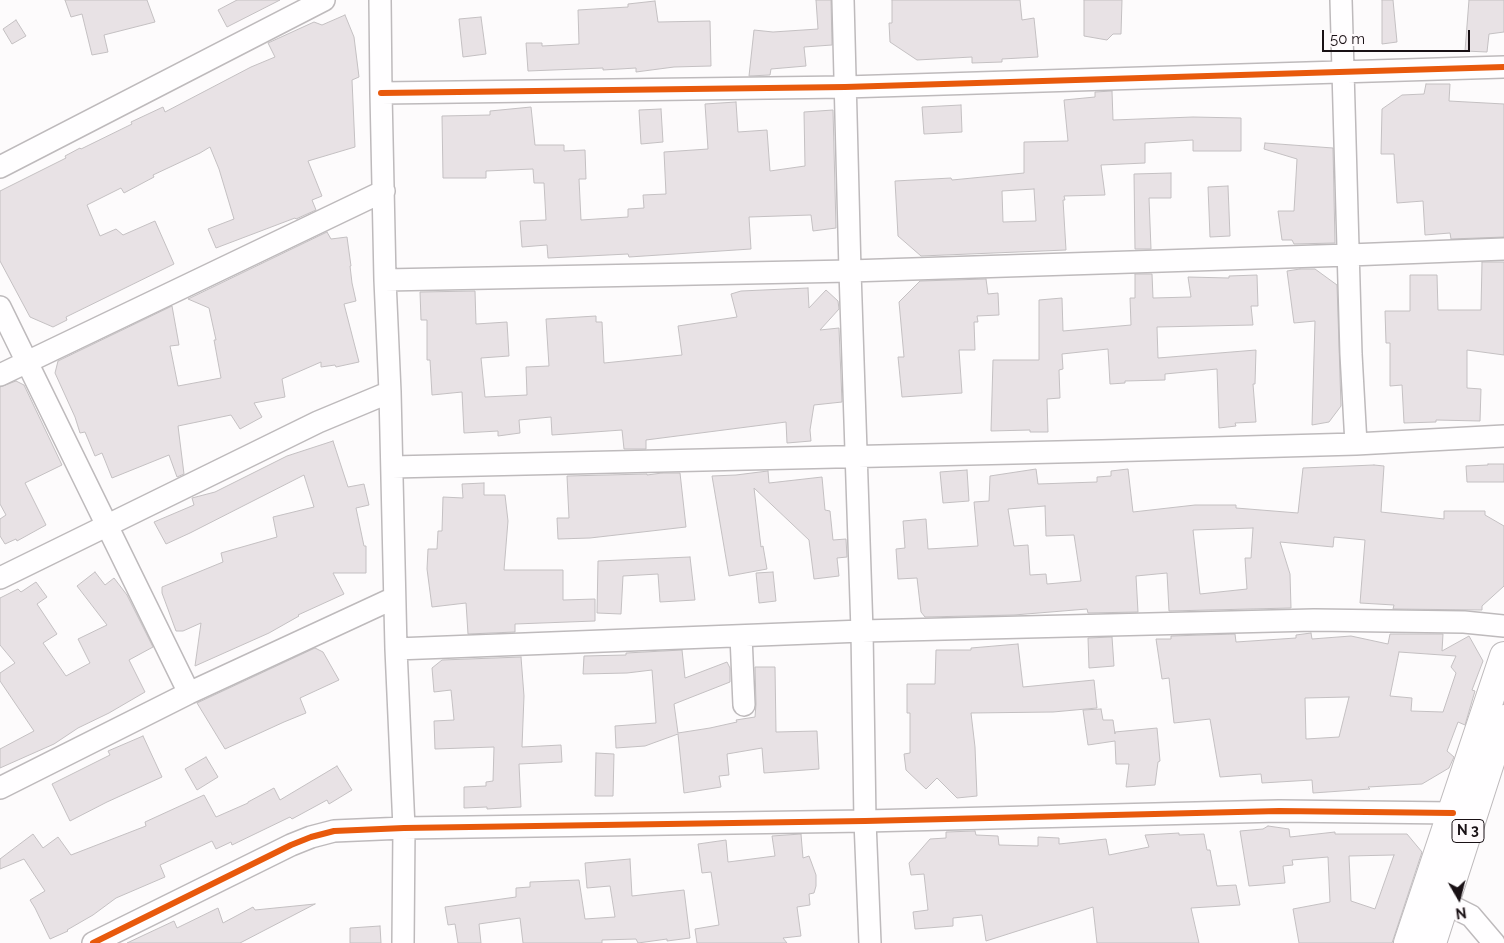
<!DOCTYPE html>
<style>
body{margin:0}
#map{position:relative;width:1504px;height:943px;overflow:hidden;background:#fdfbfc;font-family:Raleway,sans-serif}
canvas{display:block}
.north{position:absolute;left:1434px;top:873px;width:50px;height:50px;-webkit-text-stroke:4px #fefafc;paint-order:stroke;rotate:172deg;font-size:14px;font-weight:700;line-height:20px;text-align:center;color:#191115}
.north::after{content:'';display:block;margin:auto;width:18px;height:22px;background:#191115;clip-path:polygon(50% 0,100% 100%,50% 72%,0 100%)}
.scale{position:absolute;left:1322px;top:30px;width:148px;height:22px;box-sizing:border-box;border:2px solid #191115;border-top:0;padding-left:6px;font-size:15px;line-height:18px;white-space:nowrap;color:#191115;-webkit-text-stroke:4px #fefafc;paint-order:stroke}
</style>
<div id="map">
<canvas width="1504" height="943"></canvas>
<div class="north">N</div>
<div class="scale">50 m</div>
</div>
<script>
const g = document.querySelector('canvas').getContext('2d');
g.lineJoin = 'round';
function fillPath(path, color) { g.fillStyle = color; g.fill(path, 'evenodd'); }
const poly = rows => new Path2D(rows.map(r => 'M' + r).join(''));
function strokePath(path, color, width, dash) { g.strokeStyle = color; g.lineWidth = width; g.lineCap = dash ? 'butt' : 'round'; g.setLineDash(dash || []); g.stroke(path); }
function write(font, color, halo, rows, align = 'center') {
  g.font = font + ' Raleway,sans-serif'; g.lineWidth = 4.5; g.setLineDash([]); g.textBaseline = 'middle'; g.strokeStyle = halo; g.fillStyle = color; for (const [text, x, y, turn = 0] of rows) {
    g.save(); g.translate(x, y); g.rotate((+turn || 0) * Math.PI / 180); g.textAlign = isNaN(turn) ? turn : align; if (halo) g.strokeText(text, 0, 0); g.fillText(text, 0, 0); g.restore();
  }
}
const building = poly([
 [65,0,147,0,155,22,104,35,108,52,92,55,82,14,71,17,65,0],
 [237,0,280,0,227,27,218,10,237,0],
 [816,0,831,0,832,45,804,47,806,66,771,69,770,75,749,76,754,30,773,32,818,29,816,0],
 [892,0,1020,0,1022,20,1034,18,1038,57,1002,59,1002,62,972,63,972,57,917,60,890,42,889,23,892,23,892,0],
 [1084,0,1122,0,1121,34,1113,34,1107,40,1084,36,1084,0],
 [1382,0,1393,0,1397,42,1382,44,1382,0],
 [1469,0,1504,0,1504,32,1489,34,1487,52,1465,51,1469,0],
 [655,1,658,22,710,21,711,66,674,67,636,72,636,68,603,70,603,68,528,71,526,43,542,43,542,46,579,44,578,10,628,7,628,4,655,1],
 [345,15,354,37,359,77,352,80,355,147,308,161,322,196,312,200,316,210,296,219,295,218,216,248,208,229,234,219,219,169,210,147,200,153,153,175,154,177,124,193,121,188,87,205,100,236,116,229,123,235,155,221,174,264,66,317,67,320,53,327,30,317,0,261,0,191,66,158,65,156,80,148,81,149,132,124,131,122,163,107,165,112,251,67,275,57,268,43,314,22,322,25,345,15],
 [481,17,486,54,463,57,459,19,481,17],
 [16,20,26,36,12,44,3,29,16,20],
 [1426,84,1450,84,1449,101,1504,104,1504,237,1451,239,1450,233,1425,235,1423,201,1397,203,1394,154,1381,154,1382,109,1402,95,1424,94,1426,84],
 [1112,91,1113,120,1193,117,1241,118,1241,151,1193,151,1193,140,1145,143,1145,163,1101,165,1105,195,1064,196,1065,200,1063,200,1066,250,921,256,898,236,895,181,951,178,952,180,1024,173,1024,142,1068,141,1064,100,1095,97,1095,92,1112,91],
 [1034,189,1036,221,1003,222,1002,191,1034,189],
 [736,102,738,132,767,130,770,171,805,166,804,112,833,110,836,228,813,231,811,215,749,217,751,249,629,257,628,254,548,258,547,245,522,247,520,221,546,220,544,183,534,183,533,169,486,171,486,178,443,178,442,116,490,115,490,111,531,107,535,145,564,145,564,151,585,150,586,179,579,179,581,220,628,217,628,209,644,208,643,195,666,194,664,152,708,149,705,104,736,102],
 [961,105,962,132,924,134,922,107,961,105],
 [661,109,663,142,641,144,639,110,661,109],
 [1265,143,1333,148,1335,243,1294,244,1292,240,1282,240,1278,211,1294,211,1297,159,1264,149,1265,143],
 [1171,173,1171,198,1149,198,1151,249,1135,249,1134,174,1171,173],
 [1228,186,1230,236,1210,237,1208,187,1228,186],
 [327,232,331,239,347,237,351,266,350,266,352,283,356,301,344,304,359,362,336,367,335,365,321,367,321,362,282,379,285,397,254,403,262,417,240,429,231,415,178,426,184,474,177,477,169,455,112,478,102,453,95,456,85,432,80,433,75,417,55,373,58,361,172,306,179,345,170,346,178,386,221,378,214,340,216,340,209,308,188,299,327,232],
 [1482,262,1504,262,1504,355,1467,350,1467,388,1481,389,1480,421,1436,420,1436,422,1404,423,1402,385,1390,386,1390,343,1386,343,1385,311,1410,311,1410,275,1437,275,1438,310,1481,310,1482,262],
 [1300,269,1315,269,1337,285,1341,406,1329,422,1312,425,1315,321,1294,323,1287,271,1300,269],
 [1135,274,1152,274,1153,298,1191,297,1188,277,1229,278,1229,276,1257,275,1258,306,1251,306,1253,325,1157,327,1158,358,1256,350,1255,384,1253,384,1256,422,1235,423,1236,426,1219,428,1217,369,1165,374,1165,380,1125,381,1125,383,1110,384,1108,349,1062,354,1063,369,1059,370,1060,398,1047,399,1048,432,1030,432,1030,430,991,431,993,360,1039,360,1039,300,1062,298,1063,331,1131,325,1130,298,1135,298,1135,274],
 [986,279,988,294,998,293,999,315,977,316,978,322,974,322,975,350,959,350,962,393,902,397,898,357,904,357,899,302,920,281,986,279],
 [808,288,809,308,826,290,838,301,839,309,820,330,839,328,842,402,814,405,810,430,811,441,787,443,786,422,646,440,646,449,624,449,622,430,552,435,551,417,519,420,520,433,498,436,498,431,464,433,462,392,432,395,430,360,427,360,427,320,421,320,420,292,475,291,476,324,507,322,509,356,481,358,485,397,527,395,526,367,549,366,546,319,596,316,596,322,602,322,604,363,682,355,678,326,737,317,731,294,741,291,808,288],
 [16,381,24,385,62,465,25,483,46,525,17,541,16,539,5,544,0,536,0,519,6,515,0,504,0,387,16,381],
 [333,441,348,487,364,484,369,505,356,508,364,546,366,546,366,573,333,573,344,594,298,615,299,616,269,633,195,666,201,623,183,631,176,631,162,593,162,587,223,562,221,553,277,537,273,517,314,507,304,475,190,533,166,544,154,522,194,505,192,498,215,492,287,456,333,441],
 [1488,464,1504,464,1504,482,1467,482,1466,466,1488,465,1488,464],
 [1374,465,1384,466,1381,512,1444,519,1444,511,1485,511,1485,515,1504,526,1504,586,1482,606,1482,610,1393,609,1394,605,1360,603,1365,540,1334,537,1333,547,1280,542,1290,574,1291,608,1169,611,1167,573,1136,576,1138,612,1088,613,1087,609,1014,615,925,617,921,612,917,578,898,579,896,549,905,548,903,521,926,519,928,549,978,546,974,502,989,501,990,476,1036,469,1038,484,1097,482,1097,477,1111,476,1111,471,1128,469,1133,512,1195,505,1236,505,1236,508,1298,513,1303,468,1374,465],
 [1045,506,1046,536,1074,535,1081,581,1047,584,1046,574,1030,575,1028,545,1014,546,1008,509,1045,506],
 [1253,528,1251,558,1245,558,1247,589,1200,594,1193,530,1253,528],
 [967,470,969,501,943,503,940,472,967,470],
 [768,471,769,483,822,477,825,510,830,511,833,540,846,539,847,557,837,558,839,576,814,579,809,540,754,488,761,547,763,546,767,569,729,576,712,476,736,475,768,471],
 [662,473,680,473,686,527,590,538,558,539,557,518,569,518,567,476,647,474,647,475,662,473],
 [484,483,484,495,505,495,508,521,504,570,563,570,563,600,595,599,595,621,515,624,515,632,468,634,466,603,432,607,427,569,428,549,437,549,438,531,442,531,443,497,463,498,462,484,484,483],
 [690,557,695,600,660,602,658,574,623,576,621,614,597,613,598,561,690,557],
 [95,572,105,585,114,578,127,595,153,647,129,660,145,692,109,713,78,728,54,744,0,768,0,749,34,731,0,681,0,673,15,663,0,645,0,598,18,589,21,592,36,582,47,597,37,604,57,634,43,643,66,676,90,663,78,639,107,625,77,586,95,572],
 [773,572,776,601,759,603,756,573,773,572],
 [1311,633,1312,639,1351,636,1388,644,1390,634,1443,634,1442,651,1469,636,1483,661,1472,690,1475,691,1465,725,1458,722,1447,751,1454,757,1449,768,1422,784,1368,787,1370,789,1313,793,1312,780,1262,783,1261,774,1220,777,1210,719,1174,723,1169,678,1162,679,1156,639,1171,639,1171,636,1235,634,1236,642,1296,638,1296,635,1311,633],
 [1399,652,1456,656,1451,667,1456,673,1443,712,1411,711,1412,698,1390,696,1399,652],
 [1349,697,1339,737,1306,739,1305,698,1349,697],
 [1112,637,1114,666,1089,668,1088,638,1112,637],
 [1018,644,1023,687,1094,680,1097,708,1053,712,971,713,975,747,977,796,957,798,937,778,926,789,906,770,904,754,910,753,910,713,907,713,907,684,935,684,936,650,971,650,971,648,1018,644],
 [315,648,323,652,339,680,300,698,306,713,284,722,225,749,197,703,315,648],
 [682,650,685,678,727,662,730,668,730,682,674,704,678,733,710,728,737,722,736,720,755,717,756,704,755,667,775,667,776,732,817,731,819,769,764,773,762,748,727,754,729,775,719,776,721,787,684,793,678,734,645,746,616,748,615,726,656,723,652,670,627,673,583,674,584,656,626,655,626,653,682,650],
 [521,657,524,696,522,747,561,745,562,762,519,764,521,807,487,809,487,807,464,808,464,787,486,786,486,782,493,781,494,747,435,749,434,721,454,720,451,690,434,692,432,668,442,660,521,657],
 [1101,709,1103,720,1113,720,1115,734,1115,732,1157,728,1160,761,1158,762,1155,785,1126,787,1129,764,1116,764,1115,741,1088,745,1083,710,1101,709],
 [143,736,162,777,107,802,70,821,52,784,110,755,108,751,143,736],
 [596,753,614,754,613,796,595,796,596,753],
 [206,757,218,777,197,790,185,769,206,757],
 [337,766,352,790,329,804,327,800,292,819,290,817,232,845,231,842,216,849,212,841,160,865,165,877,116,898,93,915,67,930,68,931,50,939,35,908,30,900,45,891,24,859,0,869,0,859,33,834,43,848,58,837,71,855,146,826,145,822,204,795,216,817,248,803,248,802,274,788,280,800,337,766],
 [1268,826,1289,829,1290,837,1335,832,1335,834,1407,834,1422,852,1392,943,1299,943,1293,909,1330,902,1328,857,1292,860,1293,865,1283,866,1285,883,1249,886,1240,831,1263,829,1268,826],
 [1394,855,1375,909,1351,901,1349,856,1394,855],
 [975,831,976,835,998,836,999,845,1038,846,1038,837,1059,838,1059,844,1106,839,1109,855,1149,847,1145,835,1179,833,1179,835,1204,834,1207,850,1210,850,1217,886,1236,885,1240,905,1191,908,1199,943,1097,943,1093,907,986,941,982,915,953,918,953,926,915,929,913,912,928,910,924,874,911,875,909,863,930,839,946,838,946,832,975,831],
 [801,834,803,858,809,856,812,864,816,875,816,886,814,893,809,894,810,905,797,907,801,936,783,938,787,943,697,943,695,929,719,925,711,872,702,873,698,844,726,840,728,862,775,856,772,836,801,834],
 [630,859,632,896,684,890,690,938,667,941,667,939,638,943,636,939,602,940,602,943,523,943,520,918,479,924,481,943,458,943,455,924,448,925,445,907,516,897,516,888,530,887,530,882,579,880,585,919,615,917,610,886,587,888,585,863,630,859],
 [315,904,240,943,127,943,174,921,177,928,218,908,223,923,253,907,255,910,315,904],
 [380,926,381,943,350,943,350,928,380,926]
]);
fillPath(building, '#e8e2e5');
strokePath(building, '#c4c0c2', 1);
const minor = poly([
 [380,0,381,93,385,280,390,392,396,649,404,828,403,943],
 [843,0,850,271,862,631,865,821,870,943],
 [1341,0,1351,354,1356,444],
 [381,93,845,87,1504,67],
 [0,167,324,0],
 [385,280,850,271,1349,255,1504,249],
 [0,307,189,693],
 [0,375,384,191],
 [392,467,1102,451,1356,444,1504,436],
 [0,578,318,422,390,392],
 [741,636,744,705],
 [396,649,862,631,1314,620,1464,622,1504,626],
 [0,788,189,693,394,598],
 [1445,903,1471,916,1494,943],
 [93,943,291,845,311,837,334,831,404,828,865,821,1279,811,1453,813]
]);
const major = poly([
 [1408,943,1504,656],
 [1432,943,1504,719]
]);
strokePath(minor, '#bebabc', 24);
strokePath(major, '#bebabc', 30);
strokePath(minor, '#fffeff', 21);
strokePath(major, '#fffeff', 28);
strokePath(poly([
 [381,93,845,87,1504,67],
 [93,943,291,845,311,837,334,831,404,828,865,821,1279,811,1453,813]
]), '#e8590c', 6);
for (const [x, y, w] of [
 [1468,831,32]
]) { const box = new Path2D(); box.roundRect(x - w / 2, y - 11.5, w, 23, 4); g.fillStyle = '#fefafc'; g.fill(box); strokePath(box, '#191115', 1); }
write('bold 14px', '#191115', null, [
 ["N 3",1468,831]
]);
</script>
